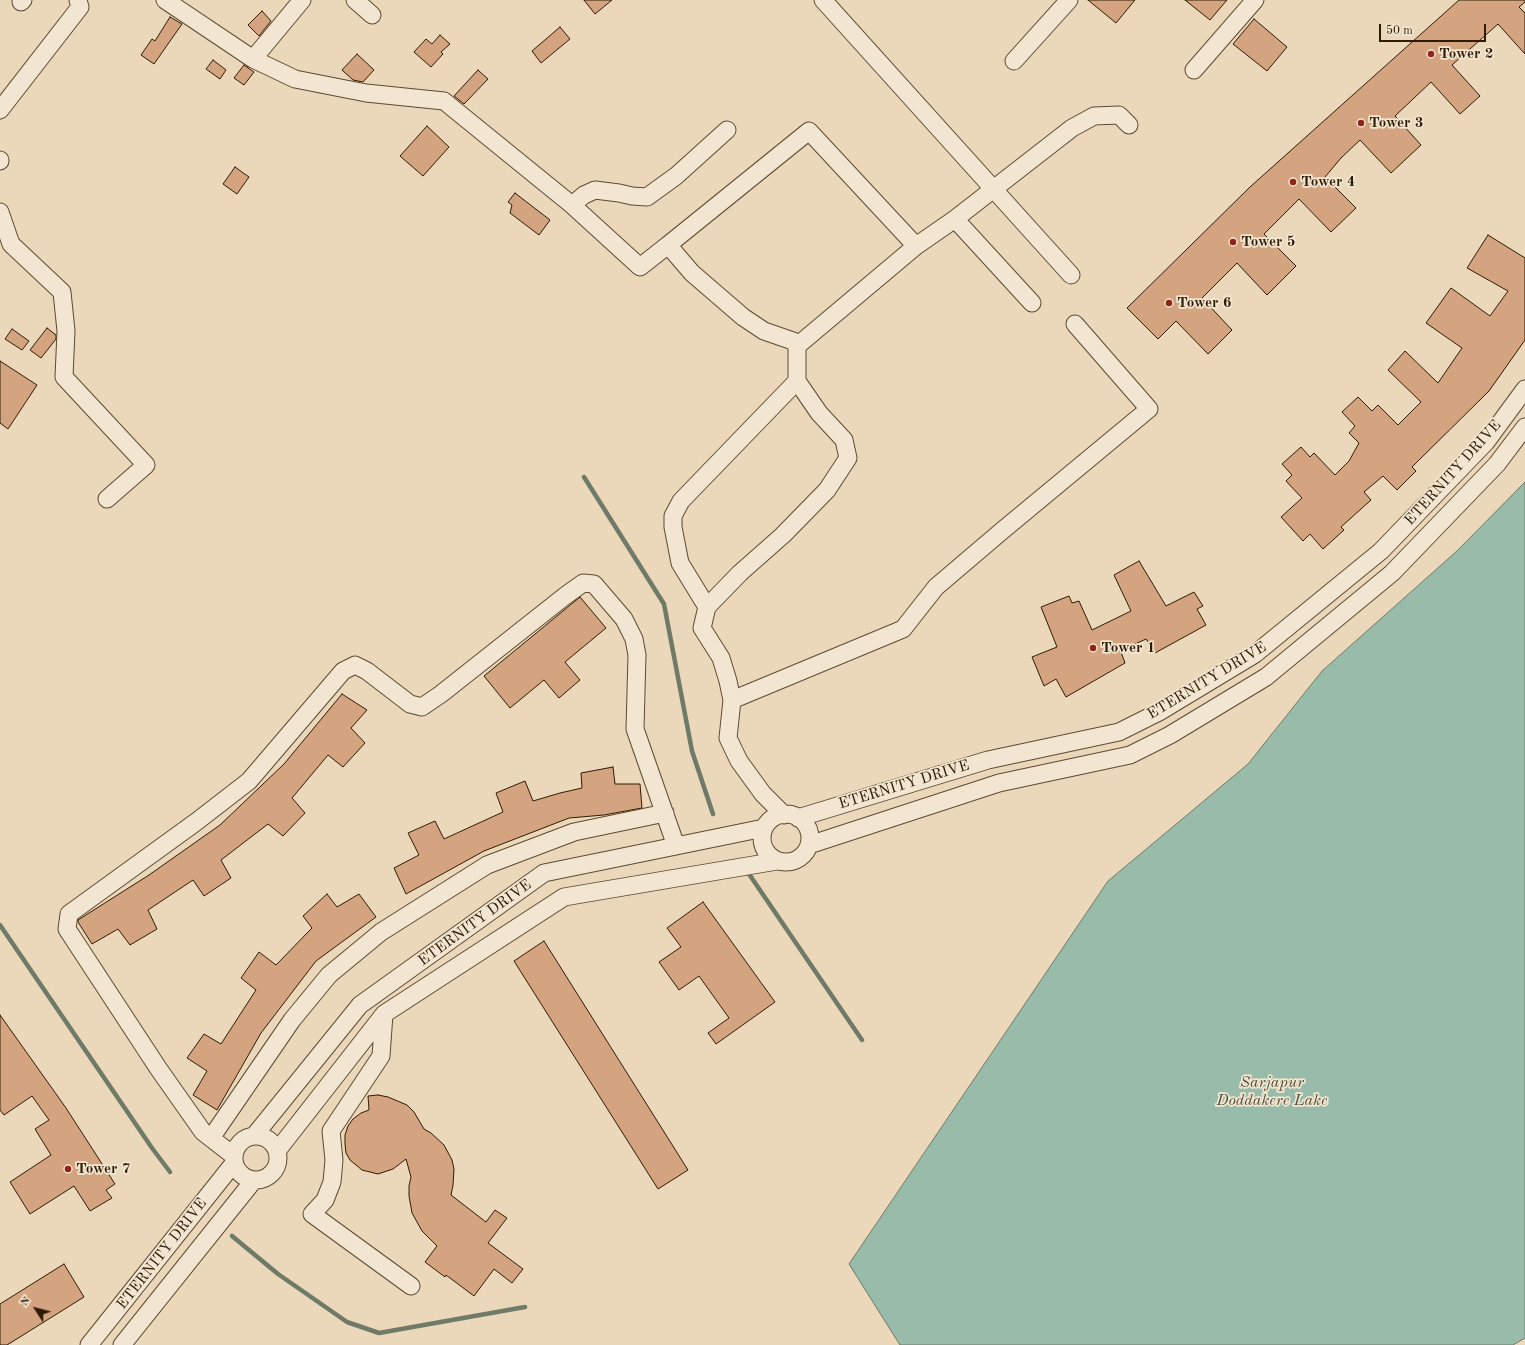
<!DOCTYPE html>
<style>
body{margin:0}
#map{position:relative;width:1525px;height:1345px;overflow:hidden;background:#ebd8ba;font-family:"Old Standard TT",serif}
canvas{display:block}
.north{position:absolute;left:16px;top:1289px;width:40px;height:40px;-webkit-text-stroke:3px #f2e6d2;paint-order:stroke;rotate:306deg;font-size:11px;font-weight:700;line-height:16px;text-align:center;color:#2f1b02}
.north::after{content:'';display:block;margin:auto;width:14px;height:18px;background:#2f1b02;clip-path:polygon(50% 0,100% 100%,50% 72%,0 100%)}
.scale{position:absolute;left:1379px;top:24px;width:107px;height:18px;box-sizing:border-box;border:2px solid #2f1b02;border-top:0;padding-left:5px;font-size:12px;line-height:14px;white-space:nowrap;color:#2f1b02;-webkit-text-stroke:3px #f2e6d2;paint-order:stroke}
</style>
<div id="map">
<canvas width="1525" height="1345"></canvas>
<div class="north">N</div>
<div class="scale">50 m</div>
</div>
<script>
const g = document.querySelector('canvas').getContext('2d');
g.lineJoin = 'round';
function fillPath(path, color) { g.fillStyle = color; g.fill(path, 'evenodd'); }
const poly = rows => new Path2D(rows.map(r => 'M' + r).join(''));
function strokePath(path, color, width, dash) { g.strokeStyle = color; g.lineWidth = width; g.lineCap = dash ? 'butt' : 'round'; g.setLineDash(dash || []); g.stroke(path); }
function write(font, color, halo, rows, align = 'center') {
  g.font = font + ' "Old Standard TT",serif'; g.lineWidth = 3.5; g.setLineDash([]); g.textBaseline = 'middle'; g.strokeStyle = halo; g.fillStyle = color; for (const [text, x, y, turn = 0] of rows) {
    g.save(); g.translate(x, y); g.rotate((+turn || 0) * Math.PI / 180); g.textAlign = isNaN(turn) ? turn : align; if (halo) g.strokeText(text, 0, 0); g.fillText(text, 0, 0); g.restore();
  }
}
const water = poly([
 [1525,482,1525,1338,1513,1345,900,1345,849,1264,1108,881,1248,764,1322,671,1458,550,1525,482]
]);
fillPath(water, '#9ba');
strokePath(water, '#6f7b67', 1);
strokePath(poly([
 [584,477,664,604,692,751,713,814],
 [749,874,862,1040],
 [0,925,152,1148,170,1172],
 [232,1236,278,1274,347,1322,379,1333,525,1307]
]), '#6f7b67', 4.5);
const building = poly([
 [584,0,612,0,595,14,584,0],
 [1088,0,1135,0,1116,23,1088,0],
 [1185,0,1227,0,1210,20,1185,0],
 [1459,0,1525,0,1525,2,1519,7,1525,13,1525,54,1498,24,1452,65,1480,96,1460,114,1431,82,1395,116,1421,145,1391,173,1360,140,1341,158,1325,177,1356,208,1331,232,1299,199,1264,234,1296,266,1267,295,1237,263,1202,298,1232,330,1208,354,1176,321,1158,339,1127,308,1250,187,1459,0],
 [262,11,271,21,259,36,248,25,262,11],
 [170,17,182,24,154,64,141,55,152,39,155,41,170,17],
 [1254,19,1287,47,1267,71,1233,44,1254,19],
 [560,27,570,39,541,63,532,51,560,27],
 [440,35,450,44,441,52,443,54,431,67,414,52,426,39,432,44,440,35],
 [357,54,374,70,363,82,353,80,342,70,357,54],
 [213,60,226,70,220,79,206,69,213,60],
 [244,65,254,72,244,85,234,78,244,65],
 [478,70,488,79,464,104,454,96,478,70],
 [427,126,449,147,423,176,400,156,427,126],
 [235,167,249,177,237,194,223,184,235,167],
 [515,193,550,220,539,235,510,213,512,205,508,202,515,193],
 [1488,235,1525,258,1525,340,1489,391,1412,467,1416,471,1397,490,1383,476,1364,492,1371,500,1341,527,1344,530,1323,549,1310,534,1303,541,1281,517,1302,498,1286,481,1292,475,1282,464,1301,447,1310,457,1314,453,1335,475,1349,461,1359,443,1349,433,1355,426,1342,412,1358,397,1372,411,1378,405,1398,425,1421,402,1388,370,1405,351,1438,383,1462,348,1426,323,1451,288,1490,316,1508,291,1467,268,1488,235],
 [47,328,56,335,56,339,41,358,30,350,47,328],
 [12,329,29,341,22,350,5,339,12,329],
 [0,361,37,385,8,429,0,423,0,361],
 [1139,561,1166,606,1194,592,1203,606,1197,609,1206,625,1155,653,1146,639,1135,644,1121,652,1125,663,1066,697,1056,679,1044,686,1032,657,1057,647,1041,607,1069,596,1072,603,1079,601,1092,630,1131,611,1114,575,1139,561],
 [580,597,606,628,565,662,580,680,559,698,544,680,510,708,484,676,580,597],
 [342,694,367,710,351,728,365,743,343,767,328,755,292,798,305,813,283,836,268,824,221,860,231,878,204,896,193,880,148,910,157,929,130,945,118,929,92,944,78,922,78,920,149,875,220,825,284,764,342,694],
 [613,767,615,784,640,784,642,808,604,815,569,818,484,851,406,894,394,868,419,855,408,833,435,821,444,839,503,812,496,793,525,781,533,801,560,793,582,788,581,773,613,767],
 [327,894,337,907,359,894,376,917,316,961,261,1033,217,1110,193,1095,207,1071,187,1058,204,1034,221,1044,256,990,241,978,259,952,276,965,312,928,303,916,327,894],
 [703,902,775,1002,716,1044,708,1033,729,1018,699,976,679,990,659,962,681,947,667,928,703,902],
 [544,941,688,1170,658,1189,514,961,544,941],
 [0,1015,66,1108,115,1184,106,1190,112,1198,90,1211,74,1186,30,1214,10,1182,51,1155,35,1129,49,1120,32,1096,4,1115,0,1110,0,1015],
 [378,1095,388,1097,407,1105,414,1112,424,1129,431,1133,444,1145,452,1160,454,1169,453,1185,451,1195,486,1222,495,1210,507,1218,488,1243,523,1269,512,1283,494,1269,474,1296,446,1275,445,1277,425,1262,437,1246,422,1231,412,1213,409,1196,409,1186,411,1177,406,1159,393,1169,378,1174,362,1170,350,1160,346,1153,345,1144,345,1135,348,1126,353,1119,361,1113,369,1110,368,1096,378,1095],
 [64,1264,84,1297,7,1345,0,1345,0,1304,64,1264]
]);
fillPath(building, '#d4a481');
strokePath(building, '#2f1b02', 1);
const minor = poly([
 [165,0,253,59,295,79,366,93,444,101,572,205,584,195,595,190,619,193,632,196,647,197,676,176,727,130],
 [355,0,372,15],
 [823,0,1071,275],
 [21,2,23,0],
 [253,59,302,0],
 [1014,61,1069,0],
 [1194,70,1255,0],
 [0,110,80,7,78,0],
 [0,160,0,161],
 [572,205,640,267,668,245,692,273,743,317,764,331,793,341,797,346,797,381,819,413,844,440,848,458,827,490,783,535,740,573,707,607,702,628,721,658,728,681,732,700],
 [0,212,11,244,62,292,66,331,64,377,146,465,107,499],
 [955,219,1032,303],
 [668,245,809,131,916,246],
 [797,346,916,246,955,219,1072,128,1094,116,1119,115,1129,125],
 [707,607,680,563,673,527,673,516,681,501,797,381],
 '762 838a24 24 0 1 1 48 0a24 24 0 1 1-48 0Z',
 [784,815,763,794,739,761,728,738,732,700,903,629,936,587,1003,530,1149,409,1075,324],
 [798,818,988,760,1119,732,1159,712,1255,654,1381,551,1486,442,1525,389],
 [809,845,999,783,1130,755,1170,735,1266,677,1392,573,1497,464,1525,427],
 [384,1014,381,1056,331,1131,334,1160,332,1182,325,1200,312,1214,411,1286],
 '234 1158a22 22 0 1 1 44 0a22 22 0 1 1-44 0Z',
 [254,1136,360,1005,544,873,764,828],
 [211,1138,292,1020,329,975,381,932,487,865,574,832,665,813],
 [277,1151,384,1014,564,897,777,861],
 [234,1156,203,1132,158,1068,67,929,69,914,196,822,249,781,343,671,355,665,367,671,410,704,422,707,441,694,565,596,583,583,594,584,624,619,634,639,637,655,635,729,676,846],
 [89,1345,234,1163],
 [122,1345,254,1180]
]);
strokePath(minor, '#5e4a30', 19);
strokePath(minor, '#f2e6d2', 17);
for (const [x, y, r, color] of [
 [1431,54,4,"#8f2418"],
 [1361,123,4,"#8f2418"],
 [1293,182,4,"#8f2418"],
 [1233,242,4,"#8f2418"],
 [1169,303,4,"#8f2418"],
 [1093,648,4,"#8f2418"],
 [68,1169,4,"#8f2418"]
]) { const dot = new Path2D(); dot.arc(x, y, r, 0, 2 * Math.PI); g.fillStyle = color; g.fill(dot); strokePath(dot, '#f2e6d2', 1.5); }
write('bold 15px', '#2f1b02', '#f2e6d2', [
 ["Tower 2",1439,54],
 ["Tower 3",1369,123],
 ["Tower 4",1301,182],
 ["Tower 5",1241,242],
 ["Tower 6",1177,303],
 ["Tower 1",1101,648],
 ["Tower 7",76,1169]
], 'left');
write('15px', '#2f1b02', '#f2e6d2', [
 ["ETERNITY DRIVE",1453,473,-48],
 ["ETERNITY DRIVE",1207,681,-31],
 ["ETERNITY DRIVE",904,785,-17],
 ["ETERNITY DRIVE",475,923,-36],
 ["ETERNITY DRIVE",162,1254,-52]
]);
write('italic 16px', '#4f4b34', '#f2e6d2', [
 ["Sarjapur",1272,1083],
 ["Doddakere Lake",1272,1101]
]);
</script>
